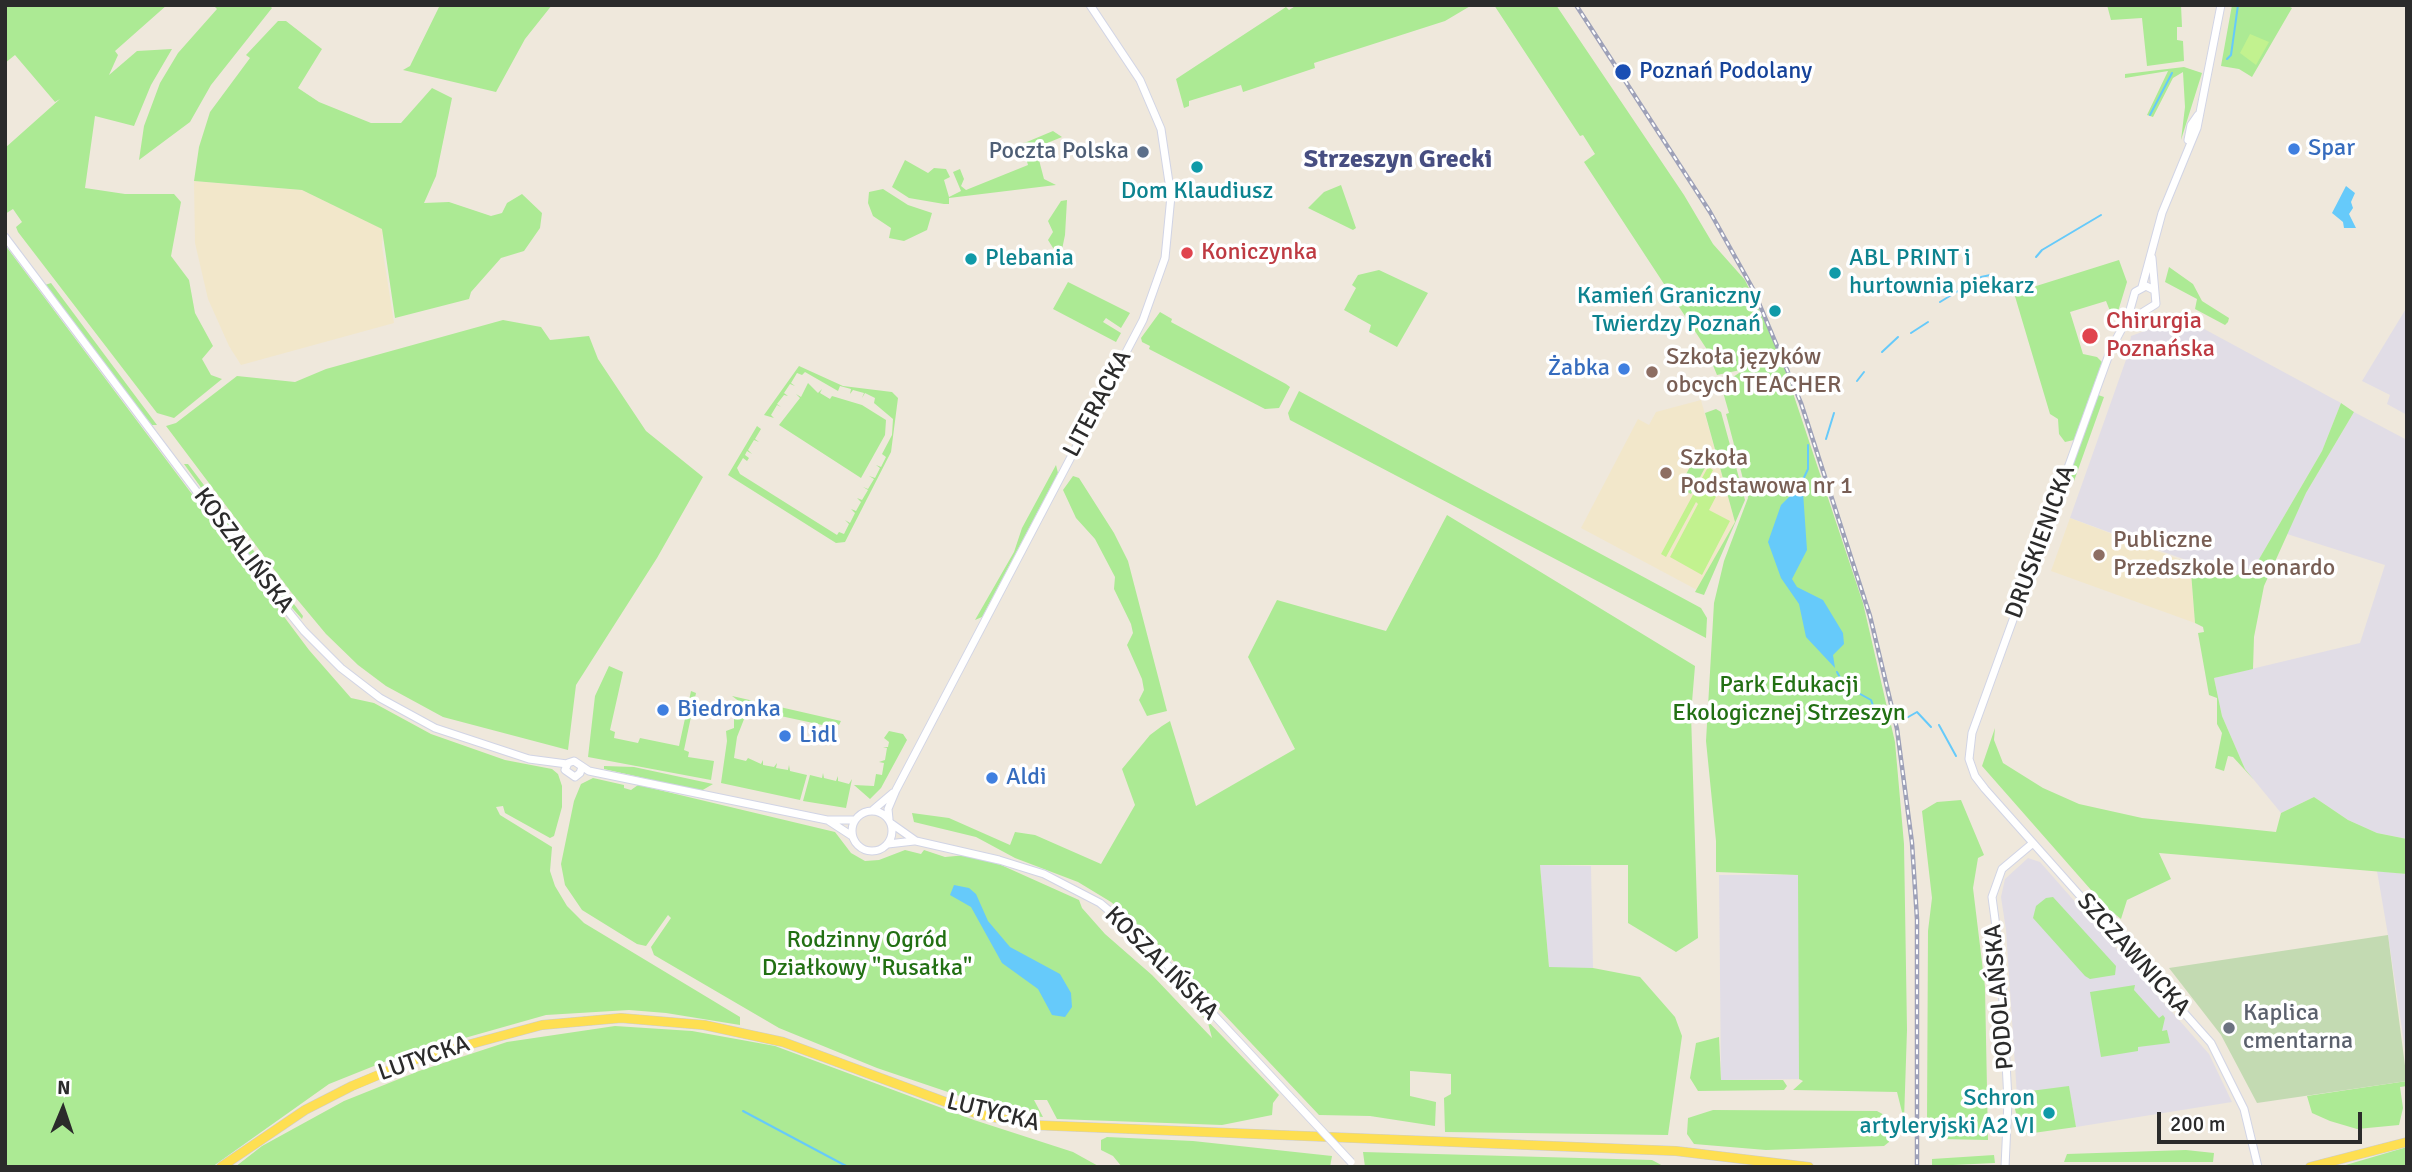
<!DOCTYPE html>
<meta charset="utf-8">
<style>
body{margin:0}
#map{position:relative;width:2412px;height:1172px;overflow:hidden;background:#efe8dc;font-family:Signika,sans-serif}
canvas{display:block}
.frame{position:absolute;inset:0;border:7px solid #2b2b2b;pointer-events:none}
.north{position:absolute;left:28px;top:1074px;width:70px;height:70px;-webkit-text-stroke:5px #fff;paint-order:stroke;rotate:2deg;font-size:19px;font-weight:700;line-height:28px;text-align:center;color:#2b2b2b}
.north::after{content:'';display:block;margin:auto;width:24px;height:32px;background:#2b2b2b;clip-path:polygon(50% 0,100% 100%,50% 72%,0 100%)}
.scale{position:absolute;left:2157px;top:1112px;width:205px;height:32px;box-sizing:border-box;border:4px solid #2b2b2b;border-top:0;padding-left:9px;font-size:21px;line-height:24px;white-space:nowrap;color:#2b2b2b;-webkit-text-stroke:5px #fff;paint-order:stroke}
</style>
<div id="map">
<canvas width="2412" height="1172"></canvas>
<div class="frame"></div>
<div class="north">N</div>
<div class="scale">200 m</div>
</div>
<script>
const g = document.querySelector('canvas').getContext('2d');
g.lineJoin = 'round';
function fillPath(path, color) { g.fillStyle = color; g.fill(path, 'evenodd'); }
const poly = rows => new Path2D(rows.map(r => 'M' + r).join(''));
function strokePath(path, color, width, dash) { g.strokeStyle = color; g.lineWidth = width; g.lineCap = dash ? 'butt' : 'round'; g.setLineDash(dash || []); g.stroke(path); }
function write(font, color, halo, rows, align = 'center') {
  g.font = font + ' Signika,sans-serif'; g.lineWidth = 7; g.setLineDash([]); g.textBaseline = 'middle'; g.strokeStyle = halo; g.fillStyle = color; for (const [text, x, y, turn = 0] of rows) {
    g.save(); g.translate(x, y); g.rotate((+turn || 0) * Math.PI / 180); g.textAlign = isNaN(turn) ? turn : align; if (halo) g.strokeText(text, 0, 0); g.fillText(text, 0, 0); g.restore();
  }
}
fillPath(poly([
 [2407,307,2407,415,2387,404,2390,395,2362,381],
 [2182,317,2341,403,2322,451,2255,566,2233,577,2070,518,2128,354,2131,336],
 [2354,412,2407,440,2407,839,2377,833,2348,820,2314,797,2281,813,2245,769,2222,716,2214,678,2360,643,2385,565,2287,534,2306,493],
 [2028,858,2040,862,2209,1054,2232,1102,2076,1127,2069,1088,2017,1096,2006,930,2001,897,2005,879],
 [1540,865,1591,866,1593,968,1549,968],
 [2377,871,2407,874,2407,1063,2388,935],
 [1872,874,1885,1078,1721,1080,1719,875]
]), '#e1dde6');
fillPath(poly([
 [194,181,302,190,383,229,382,246,394,323,241,365,229,346,208,299,195,243],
 [1701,400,1735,522,1699,591,1581,528,1638,419,1649,425,1656,412],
 [2070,518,2194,565,2191,572,2195,623,2051,571]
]), '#f2e7ca');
fillPath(poly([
 [5,5,167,5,115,51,118,55,109,75,137,51,172,49,151,85,134,126,95,116,85,188,125,194,174,194,181,202,171,256,189,280,195,313,213,346,202,359,211,375,222,379,174,418,157,413,18,232,16,227,22,222,13,209,5,214,5,148,60,99,55,102,15,55,5,63],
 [213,5,269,5,272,8,211,85,190,122,139,160,144,126,160,83,178,53,217,9],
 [440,5,552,5,525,39,496,92,403,70,410,66],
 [1297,5,1472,5,1445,21,1314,63,1315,68,1243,92,1241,85,1189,101,1189,106,1184,108,1176,79,1286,7,1289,10],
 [1494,5,1556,5,1684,195,1713,244,1745,280,1780,354,1863,603,1895,742,1904,844,1907,1030,1904,1120,1897,1092,1793,1090,1803,1081,1799,1079,1798,875,1716,872,1716,841,1706,741,1714,603,1724,561,1748,498,1726,414,1729,413,1721,385,1745,369,1717,375,1706,348,1584,162,1595,154,1583,135,1580,136],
 [2107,5,2181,5,2182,27,2177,27,2177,40,2183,41,2184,61,2147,66,2142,18,2111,20],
 [2232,5,2286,5,2292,8,2252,77,2239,69,2221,66],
 [278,21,286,21,322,49,298,88,319,102,371,123,401,123,432,88,452,98,436,176,424,203,449,202,491,216,502,213,507,203,522,194,542,213,540,228,524,251,501,258,471,292,469,299,395,318,382,229,302,190,194,181,199,147,210,112,250,58,246,55],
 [2184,67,2202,73,2181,140,2185,107,2183,72,2173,78,2153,117,2147,115,2168,71,2125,78,2125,74],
 [1053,131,1062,137,1035,148,1035,156,1039,160,1044,179,1056,185,949,198,949,204,944,204,909,198,892,187,905,160,928,173,934,168,946,169,950,177,944,180,949,197,961,191,953,172,960,169,964,179,961,186,966,190,1028,165,1022,144],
 [1341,185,1356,228,1353,230,1308,208,1324,192],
 [883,189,908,205,932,213,927,230,904,241,889,238,891,228,873,216,868,203,869,192],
 [1067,200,1065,235,1060,259,1048,240,1053,232,1048,221,1061,201],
 [5,245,309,650,351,698,374,703,431,734,505,760,552,769,558,774,562,786,562,807,554,836,550,838,505,813,503,806,496,807,500,815,552,847,550,871,555,886,567,906,584,923,740,1017,740,1025,666,1013,629,1010,546,1015,394,1058,329,1084,212,1167,5,1167],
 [2119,260,2127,282,2116,318,2112,316,2106,301,2070,312,2083,354,2097,357,2102,362,2074,440,2065,442,2059,434,2058,419,2050,414,2014,293],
 [2169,267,2193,284,2202,301,2229,318,2228,322,2225,325,2195,309,2197,299,2165,282],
 [1379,270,1428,293,1397,347,1369,332,1371,325,1344,310,1356,288,1352,285,1358,275],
 [1068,282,1130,313,1121,328,1106,318,1103,322,1121,333,1116,342,1053,309],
 [51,283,157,425,152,425,135,404,45,285],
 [1160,312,1172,319,1171,322,1286,384,1290,387,1279,408,1265,409,1149,349,1150,346,1142,342,1141,338],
 [503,320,541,327,550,340,589,336,598,359,646,431,703,477,657,558,576,685,568,750,443,717,386,686,358,665,326,634,291,592,166,426,176,423,237,376,295,382,326,369],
 [799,366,843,386,892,392,898,398,891,452,845,542,836,543,728,475,757,426,761,429,755,439,759,442,754,440,748,450,752,454,747,451,745,455,749,458,747,461,743,458,737,468,740,474,837,535,839,532,844,534,849,524,845,520,850,523,855,513,851,509,856,511,861,502,857,498,862,500,868,490,863,487,868,489,874,479,869,476,875,478,880,468,876,465,881,467,886,457,882,454,892,435,893,419,874,403,875,398,865,393,862,398,864,393,853,390,850,394,851,389,840,386,838,391,805,372,802,375,797,373,791,383,795,386,790,384,784,393,788,396,784,395,777,404,781,407,777,405,771,415,774,418,764,415],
 [808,383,818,393,822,389,820,393,830,399,832,396,862,405,886,420,885,435,861,478,779,425,800,398,796,394,801,397],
 [1299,391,1701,608,1707,618,1706,638,1290,420,1288,413],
 [2098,395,2104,397,2074,481,2069,474],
 [2341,403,2354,412,2306,493,2264,586,2254,637,2253,669,2214,678,2222,716,2245,769,2254,780,2233,757,2228,756,2224,771,2215,768,2222,733,2217,724,2217,698,2209,695,2198,633,2204,632,2203,627,2195,623,2191,572,2194,565,2233,577,2255,566,2322,451],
 [1716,409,1721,412,1745,500,1704,595,1695,592,1735,522,1705,413],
 [1696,455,1708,462,1691,494,1679,488],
 [184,464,188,464,303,616,302,619,269,582],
 [1056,465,1058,473,1050,488,982,617,975,620,1014,552,1022,528],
 [1073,476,1079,478,1114,533,1128,561,1167,711,1147,716,1139,700,1144,690,1142,679,1127,645,1133,633,1131,624,1114,589,1115,577,1095,539,1076,518,1063,490],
 [1447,515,1695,666,1691,714,1698,938,1676,952,1628,923,1628,865,1540,865,1549,967,1593,968,1640,977,1675,1017,1682,1036,1668,1135,1445,1132,1444,1098,1451,1094,1451,1074,1410,1071,1410,1096,1436,1102,1435,1126,1370,1116,1319,1115,1151,937,1111,902,1078,882,1015,858,976,837,914,822,912,813,949,818,1010,845,1015,832,1035,835,1101,864,1135,805,1122,769,1150,735,1162,726,1170,721,1196,806,1295,749,1248,657,1277,600,1386,631],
 [609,666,623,672,610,730,615,732,614,738,638,743,640,738,679,746,691,691,696,693,684,750,689,752,688,757,714,761,711,780,588,757,595,696],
 [732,696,841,721,839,725,829,721,827,726,748,709,737,737,734,758,746,761,748,758,761,764,763,760,763,765,774,767,777,763,776,768,788,770,789,765,790,771,807,775,800,800,721,783,727,741,726,731,734,728,734,717,739,712,740,702],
 [1995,728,1994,740,2003,763,2043,788,2079,804,2142,818,2276,832,2281,813,2314,797,2348,820,2377,833,2407,839,2407,874,2159,853,2171,879,2127,900,2121,919,2106,907,1982,766],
 [889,731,903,734,907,740,881,788,870,799,854,785,874,786,876,774,882,775,884,763,879,762,885,760,887,748,883,747,888,747,889,742,884,738],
 [604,766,634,767,713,784,701,791,604,769],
 [823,773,824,778,836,781,838,776,838,781,849,784,852,779,846,808,803,801,810,775,822,778],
 [593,778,624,785,624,788,631,790,638,785,835,832,851,853,865,861,879,860,905,850,921,854,924,850,945,857,967,855,1001,865,1079,900,1082,908,1105,934,1152,975,1212,1038,1208,1023,1198,1011,1279,1095,1273,1103,1272,1115,1222,1125,1057,1119,1047,1100,1034,1100,1043,1117,1010,1113,877,1068,779,1028,654,955,651,947,671,918,668,915,646,946,637,944,582,910,565,885,561,864,574,801,581,784],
 [1961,800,1984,855,1978,858,1973,888,1985,987,1988,1140,1940,1139,1927,1120,1928,931,1932,898,1922,811,1937,802],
 [2053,897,2116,966,2115,975,2090,979,2085,976,2033,918,2036,906,2046,898],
 [2135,985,2134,990,2159,1018,2163,1015,2165,1018,2162,1031,2167,1030,2170,1043,2138,1047,2138,1051,2101,1057,2090,992],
 [615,1026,692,1031,775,1046,974,1120,1073,1152,1100,1167,235,1167,262,1146,344,1101,419,1071,507,1042],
 [1719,1037,1721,1080,1783,1080,1787,1086,1784,1090,1698,1091,1690,1078,1696,1043],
 [2407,1081,2407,1086,2400,1087,2403,1108,2399,1125,2357,1129,2330,1121,2312,1113,2307,1096],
 [2069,1086,2076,1127,2026,1134,2020,1129,2015,1109,2015,1093],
 [1713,1110,1877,1111,1888,1117,1889,1142,1884,1146,1766,1150,1694,1144,1687,1134,1688,1118],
 [1107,1137,1193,1141,1332,1156,1330,1167,1122,1167,1113,1156,1101,1150,1101,1140],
 [2407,1147,2407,1167,2339,1167],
 [2186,1150,2214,1153,2213,1162,2064,1162,2067,1154],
 [1363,1152,1652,1160,1665,1167,1365,1167],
 [1994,1155,1995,1163,1932,1166,1932,1159]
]), '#acea94');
fillPath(poly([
 [2388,935,2407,1081,2257,1103,2221,1035,2169,968]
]), '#c3dab2');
fillPath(poly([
 [2250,34,2269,42,2256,65,2240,53],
 [1708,467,1713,470,1709,478,1722,485,1709,510,1730,521,1702,575,1670,557,1698,504,1696,502,1666,557,1661,554]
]), '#c2f28f');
fillPath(poly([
 [2346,186,2355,193,2351,202,2353,208,2349,214,2356,228,2344,228,2343,222,2332,213],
 [1800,486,1803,492,1807,550,1792,579,1797,587,1823,600,1843,633,1844,644,1833,655,1835,668,1806,637,1799,604,1781,578,1768,542,1781,505],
 [954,885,969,888,976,894,988,921,1010,947,1060,974,1071,993,1072,1007,1065,1017,1052,1015,1038,989,1002,963,971,907,950,895]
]), '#66cafa');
strokePath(poly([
 [2227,59,2231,55,2238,5],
 [2150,115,2172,73],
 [2036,257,2042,250,2101,215],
 [1966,286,1981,277,1995,274],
 [1940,302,1963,288],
 [1911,333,1928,322],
 [1882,352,1898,337],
 [1857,381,1864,372],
 [1826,439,1834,413],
 [1800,486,1808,469,1808,445],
 [1837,672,1844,685,1871,700,1879,722,1889,722],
 [1903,720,1917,712,1931,727],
 [1939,725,1956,756],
 [743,1111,848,1167]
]), '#66cafa', 2);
const tertiary = poly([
 [2188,140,2191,125,2198,115],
 [5,237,270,589,304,631,341,668,380,698,435,728,529,759,567,764],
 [2142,287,2162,213,2197,128,2221,5],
 [2154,290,2146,286,2135,292,2128,317,2111,349,1972,733,1969,759,1975,776,1985,789,2211,1043,2244,1109,2258,1167],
 [2127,322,2156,304,2152,258],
 [582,767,580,773,575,777,565,770,568,763,574,761,589,771,827,820,854,820],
 [873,810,893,793],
 '852 831a20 20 0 1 1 40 0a20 20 0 1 1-40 0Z',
 [889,819,888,809,896,790,1143,320,1165,258,1171,196,1161,129,1140,80,1090,5],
 [829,821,852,836],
 [892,824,916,841,999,860,1044,874,1100,903,1145,941,1295,1102],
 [888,844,914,841],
 [2005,1167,2008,1101,2001,964,1992,897,2002,869,2033,843]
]);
const primary = poly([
 [221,1167,305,1110,352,1086,419,1058,542,1025,621,1018,704,1025,783,1042,978,1114,1032,1125,1676,1151,1809,1167],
 [2310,1167,2407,1142]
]);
strokePath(tertiary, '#d1d4e5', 9);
strokePath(primary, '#ccc', 10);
strokePath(tertiary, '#fff', 7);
strokePath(primary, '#fedf52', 9);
const rail = poly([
 [1576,5,1710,212,1753,289,1801,403,1870,616,1897,729,1912,843,1917,919,1917,1167]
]);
strokePath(rail, '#9ea1b8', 4.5);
strokePath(rail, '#fff', 2, [5]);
const tertiaryBridge = poly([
 [1295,1102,1351,1162]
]);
strokePath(tertiaryBridge, '#d1d4e5', 9, []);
strokePath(tertiaryBridge, '#fff', 7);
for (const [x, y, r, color] of [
 [1623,72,9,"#1a4fb4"],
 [2294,149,7,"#3f7fe0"],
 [1143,152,7,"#5c6f8a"],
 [1197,167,7,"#0f9aa8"],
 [1187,253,7,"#e0444e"],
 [971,259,7,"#0f9aa8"],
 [1835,273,7,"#0f9aa8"],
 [1775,311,7,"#0f9aa8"],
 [2090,336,9,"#e0444e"],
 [1624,369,7,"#3f7fe0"],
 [1652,372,7,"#8d6e63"],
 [1666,473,7,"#8d6e63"],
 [2099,555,7,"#8d6e63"],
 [663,710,7,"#3f7fe0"],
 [785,736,7,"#3f7fe0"],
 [992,778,7,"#3f7fe0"],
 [2229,1028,7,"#6b7280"],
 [2049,1113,7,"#0f9aa8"]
]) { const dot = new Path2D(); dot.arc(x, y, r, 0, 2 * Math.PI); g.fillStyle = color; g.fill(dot); strokePath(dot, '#fff', 2.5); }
write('24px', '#164399', '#fff', [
 ["Poznań Podolany",1639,72]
], 'left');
write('24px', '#366cbe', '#fff', [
 ["Spar",2308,149],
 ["Żabka",1610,369,"right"],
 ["Biedronka",677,710],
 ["Lidl",799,736],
 ["Aldi",1006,778]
], 'left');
write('24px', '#4e5e75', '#fff', [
 ["Poczta Polska",1129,152]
], 'right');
write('24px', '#0d838f', '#fff', [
 ["Dom Klaudiusz",1197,192,"center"],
 ["Plebania",985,259],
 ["ABL PRINT i",1849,259],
 ["hurtownia piekarz",1849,287],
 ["Kamień Graniczny",1761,297,"right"],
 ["Twierdzy Poznań",1761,325,"right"],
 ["Schron",2035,1099,"right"],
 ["artyleryjski A2 VI",2035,1127,"right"]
], 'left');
write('24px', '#be3a42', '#fff', [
 ["Koniczynka",1201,253],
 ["Chirurgia",2106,322],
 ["Poznańska",2106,350]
], 'left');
write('24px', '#785e54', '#fff', [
 ["Szkoła języków",1666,358],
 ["obcych TEACHER",1666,386],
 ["Szkoła",1680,459],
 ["Podstawowa nr 1",1680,487],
 ["Publiczne",2113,541],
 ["Przedszkole Leonardo",2113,569]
], 'left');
write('24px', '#2b2b2b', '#fff', [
 ["LITERACKA",1098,404,-62],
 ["DRUSKIENICKA",2041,542,-70],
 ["KOSZALIŃSKA",243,551,53],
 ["SZCZAWNICKA",2133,955,48],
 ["KOSZALIŃSKA",1161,964,45],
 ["PODOLAŃSKA",2000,997,-95],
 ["LUTYCKA",424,1059,-19],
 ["LUTYCKA",993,1113,14]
]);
write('24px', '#227013', '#fff', [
 ["Park Edukacji",1789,686],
 ["Ekologicznej Strzeszyn",1789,714],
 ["Rodzinny Ogród",867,941],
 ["Działkowy \"Rusałka\"",867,969]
]);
write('24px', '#5b616d', '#fff', [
 ["Kaplica",2243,1014],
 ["cmentarna",2243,1042]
], 'left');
write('bold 26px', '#474e81', '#fff', [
 ["Strzeszyn Grecki",1398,160]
]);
</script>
